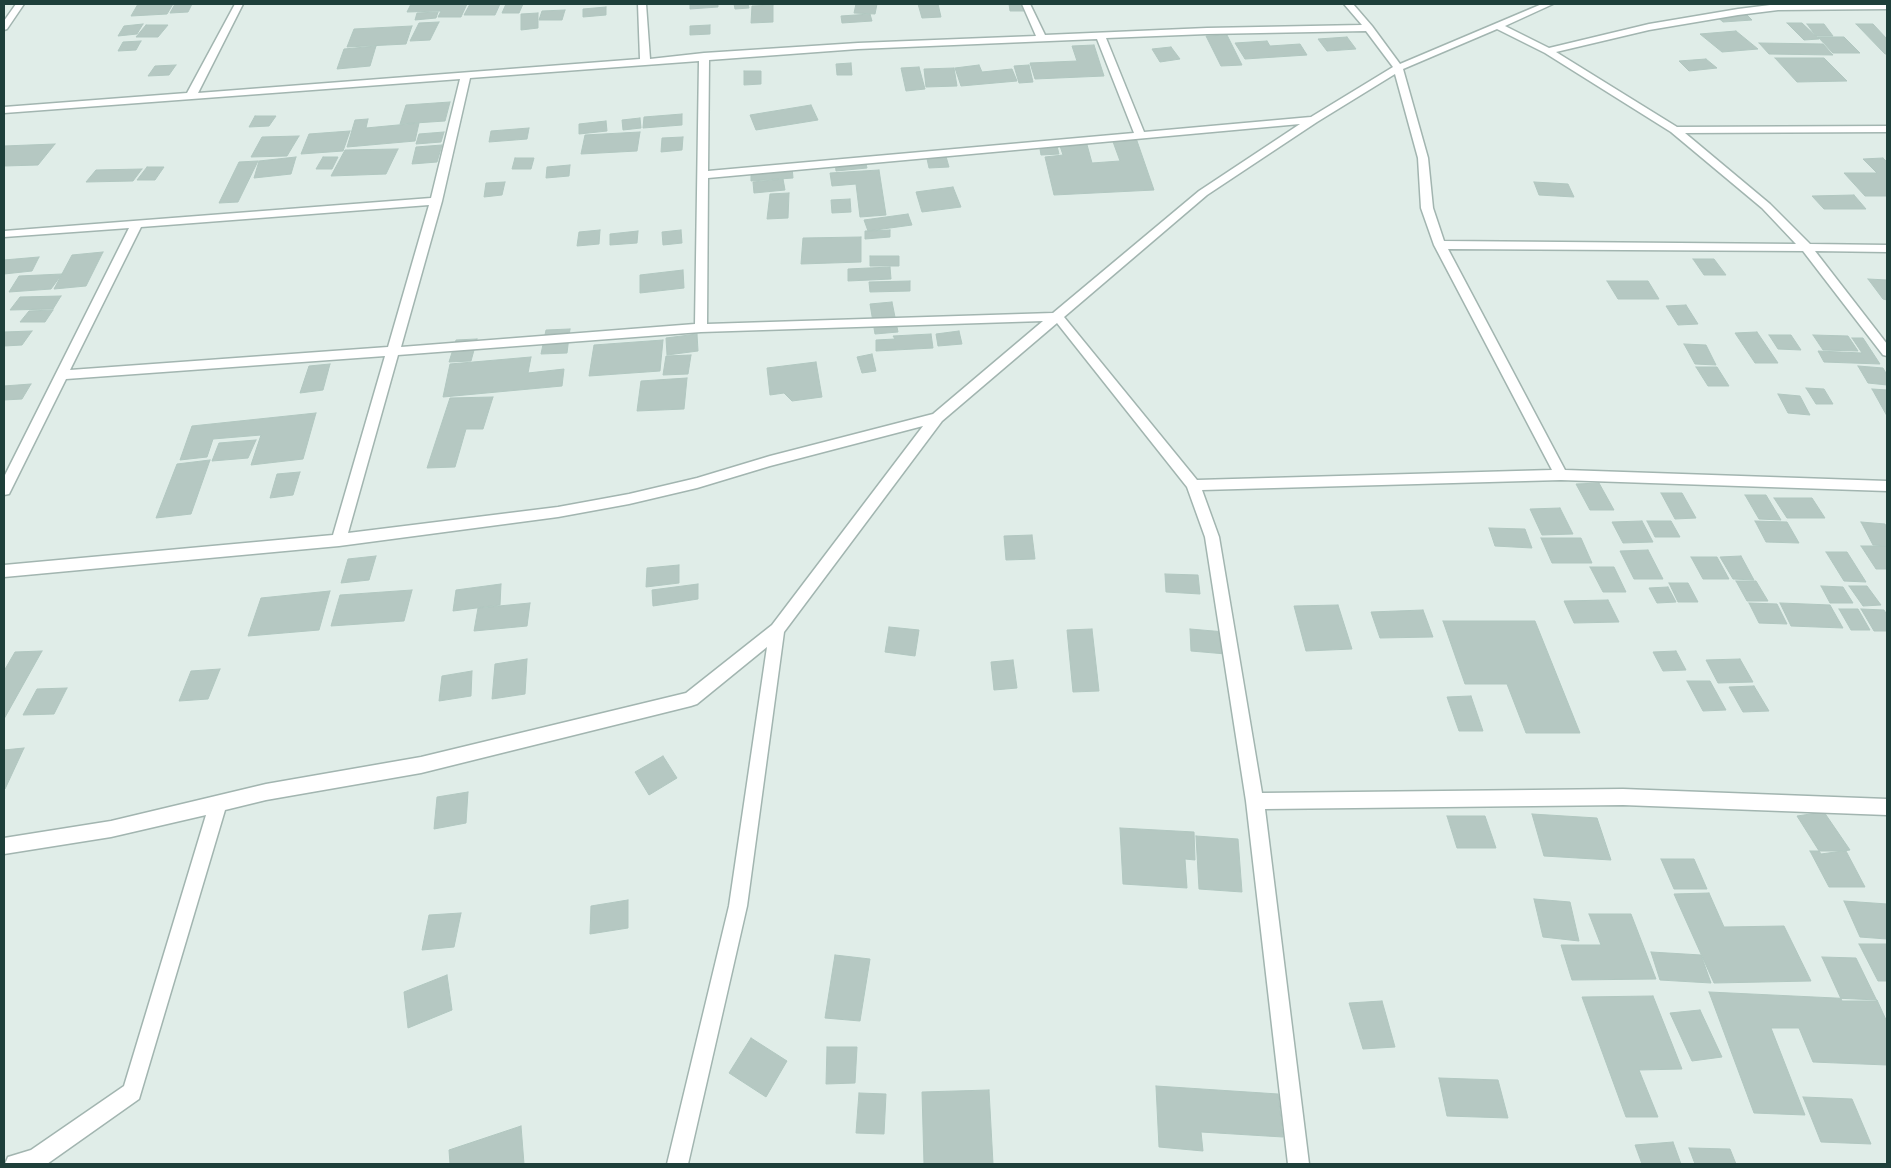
<!DOCTYPE html>
<style>
body{margin:0}
#map{position:relative;width:1891px;height:1168px;overflow:hidden;background:#e0ede8;font-family:Arial,sans-serif}
canvas{display:block}
.frame{position:absolute;inset:0;border:5px solid #1e3f3a;pointer-events:none}
</style>
<div id="map">
<canvas width="1891" height="1168"></canvas>
<div class="frame"></div>
</div>
<script>
const g = document.querySelector('canvas').getContext('2d');
g.lineJoin = 'round';
function fillPath(path, color) { g.fillStyle = color; g.fill(path, 'evenodd'); }
const poly = rows => new Path2D(rows.map(r => 'M' + r).join(''));
function strokePath(path, color, width, dash) { g.strokeStyle = color; g.lineWidth = width; g.lineCap = dash ? 'butt' : 'round'; g.setLineDash(dash || []); g.stroke(path); }
const building = poly([
 [138,4,173,4,167,14,131,16,138,4],
 [175,4,192,4,188,12,170,13,175,4],
 [411,4,467,4,461,17,438,17,441,11,407,12,411,4],
 [470,4,500,4,495,15,464,15,470,4],
 [506,4,523,4,519,13,502,13,506,4],
 [690,4,718,4,718,7,690,9,690,4],
 [734,4,748,4,749,8,735,9,734,4],
 [856,4,877,4,875,14,854,13,856,4],
 [918,4,938,4,941,17,922,18,918,4],
 [1009,4,1025,4,1026,11,1010,11,1009,4],
 [773,5,773,22,751,23,752,6,773,5],
 [606,7,606,15,583,17,583,9,606,7],
 [565,10,562,20,539,20,542,11,565,10],
 [438,12,436,18,415,20,417,13,438,12],
 [1744,12,1752,20,1723,22,1714,14,1744,12],
 [538,13,538,28,521,30,521,14,538,13],
 [870,14,872,21,842,23,841,16,870,14],
 [439,22,430,40,410,41,419,23,439,22],
 [1787,23,1802,23,1819,39,1804,40,1787,23],
 [143,24,137,34,118,36,124,26,143,24],
 [1807,24,1824,24,1833,36,1816,36,1807,24],
 [1856,24,1873,24,1887,39,1887,54,1885,54,1856,24],
 [146,25,168,25,158,37,136,37,146,25],
 [710,25,710,34,690,35,690,26,710,25],
 [412,26,406,44,347,47,354,29,412,26],
 [1736,31,1758,49,1722,52,1700,34,1736,31],
 [1227,35,1242,65,1221,66,1206,36,1227,35],
 [1347,37,1356,49,1327,51,1318,39,1347,37],
 [1818,37,1844,37,1860,53,1833,53,1818,37],
 [141,41,136,50,118,51,123,42,141,41],
 [1267,41,1270,46,1300,44,1307,55,1245,59,1235,43,1267,41],
 [1759,43,1823,44,1833,55,1769,54,1759,43],
 [1094,45,1104,76,1035,79,1030,63,1077,61,1072,46,1094,45],
 [376,46,370,66,337,69,344,49,376,46],
 [1171,47,1180,59,1160,62,1152,49,1171,47],
 [1775,58,1824,58,1847,81,1797,82,1775,58],
 [1706,59,1717,68,1689,71,1679,61,1706,59],
 [851,63,852,75,837,75,836,64,851,63],
 [176,65,169,75,148,76,155,66,176,65],
 [979,65,982,72,1012,69,1017,81,961,86,955,68,979,65],
 [1029,65,1033,82,1019,83,1014,66,1029,65],
 [919,67,925,89,906,91,901,68,919,67],
 [954,68,957,86,926,87,924,69,954,68],
 [744,71,761,71,761,84,744,85,744,71],
 [450,102,445,121,400,124,406,105,450,102],
 [811,105,818,120,756,130,750,115,811,105],
 [682,114,682,125,643,128,644,117,682,114],
 [255,116,276,116,269,126,249,127,255,116],
 [640,118,641,128,623,130,622,120,640,118],
 [368,119,366,128,419,123,415,141,347,147,355,120,368,119],
 [606,121,607,131,579,134,579,124,606,121],
 [529,128,527,139,489,142,491,131,529,128],
 [350,131,343,151,301,154,309,134,350,131],
 [444,132,441,142,416,144,419,134,444,132],
 [640,132,637,151,581,154,585,135,640,132],
 [299,136,287,156,251,157,262,137,299,136],
 [683,137,682,150,661,152,662,138,683,137],
 [1136,138,1154,190,1054,195,1045,157,1063,155,1059,143,1086,141,1092,163,1120,161,1112,139,1136,138],
 [1056,142,1059,154,1041,155,1039,143,1056,142],
 [55,144,38,165,4,166,4,146,55,144],
 [442,145,437,162,412,164,416,147,442,145],
 [398,149,386,174,331,176,345,150,398,149],
 [945,153,949,167,929,168,926,154,945,153],
 [296,157,291,174,254,178,259,161,296,157],
 [323,157,338,157,332,169,316,169,323,157],
 [515,158,534,158,531,169,512,169,515,158],
 [1883,158,1887,162,1887,196,1865,196,1844,173,1877,173,1863,159,1883,158],
 [865,160,867,168,836,171,835,162,865,160],
 [258,161,238,202,219,203,239,162,258,161],
 [570,165,569,176,546,178,547,167,570,165],
 [147,167,164,167,155,180,137,180,147,167],
 [792,167,793,178,751,181,751,171,792,167],
 [142,169,133,181,86,182,96,170,142,169],
 [879,170,886,215,860,217,856,184,832,186,830,173,879,170],
 [783,179,785,190,754,193,753,182,783,179],
 [505,182,502,195,484,197,486,183,505,182],
 [1534,182,1568,184,1574,197,1539,195,1534,182],
 [953,187,961,207,922,212,916,192,953,187],
 [789,193,788,218,767,219,770,194,789,193],
 [1854,195,1866,209,1824,209,1812,196,1854,195],
 [850,199,851,212,832,213,831,200,850,199],
 [908,214,912,225,868,231,864,220,908,214],
 [600,230,599,244,577,246,579,232,600,230],
 [681,230,682,243,663,245,662,232,681,230],
 [890,230,890,237,865,239,865,231,890,230],
 [638,231,637,243,610,245,610,234,638,231],
 [861,237,861,262,801,264,803,238,861,237],
 [103,252,86,286,54,289,72,255,103,252],
 [870,256,899,256,899,266,870,266,870,256],
 [39,257,32,271,4,274,4,260,39,257],
 [1693,259,1714,259,1726,275,1704,275,1693,259],
 [890,267,891,279,848,281,848,269,890,267],
 [683,270,684,288,640,293,640,275,683,270],
 [62,274,51,289,9,292,19,276,62,274],
 [1868,279,1887,280,1887,300,1883,299,1868,279],
 [910,281,910,291,870,292,869,282,910,281],
 [1607,281,1648,281,1659,299,1618,299,1607,281],
 [61,296,53,309,10,310,20,297,61,296],
 [892,302,898,332,875,334,870,304,892,302],
 [1686,305,1698,324,1678,325,1666,306,1686,305],
 [53,310,45,322,20,322,29,311,53,310],
 [570,329,567,353,541,354,546,330,570,329],
 [32,331,22,345,4,346,4,332,32,331],
 [959,331,962,344,938,346,936,334,959,331],
 [1757,332,1778,363,1755,363,1735,333,1757,332],
 [697,334,698,351,667,355,666,338,697,334],
 [931,334,933,348,876,351,876,340,895,339,893,336,931,334],
 [1769,335,1791,335,1801,350,1778,349,1769,335],
 [1813,335,1848,336,1858,351,1823,350,1813,335],
 [1852,338,1863,338,1880,364,1824,362,1818,351,1862,353,1852,338],
 [477,339,471,361,449,362,456,340,477,339],
 [663,340,660,371,589,376,594,345,663,340],
 [1684,344,1706,345,1716,365,1695,364,1684,344],
 [872,354,876,371,862,373,857,357,872,354],
 [691,355,688,374,663,375,666,356,691,355],
 [531,357,528,373,564,369,562,386,443,397,450,364,531,357],
 [816,362,822,397,792,401,784,393,770,395,767,368,816,362],
 [330,364,323,390,300,393,309,366,330,364],
 [1858,366,1883,368,1887,375,1887,385,1868,383,1858,366],
 [1696,367,1717,367,1729,386,1708,386,1696,367],
 [687,378,684,409,637,411,641,381,687,378],
 [31,384,22,399,4,400,4,386,31,384],
 [1806,388,1824,389,1833,404,1816,404,1806,388],
 [1872,389,1887,390,1887,416,1872,389],
 [1778,394,1800,396,1810,415,1788,413,1778,394],
 [493,397,483,429,466,429,455,467,427,468,450,398,493,397],
 [316,413,303,459,251,465,261,435,213,439,207,457,180,460,192,426,316,413],
 [256,440,248,458,212,461,219,443,256,440],
 [210,460,191,514,156,518,177,464,210,460],
 [300,472,293,495,270,498,277,474,300,472],
 [1599,483,1614,510,1590,510,1576,484,1599,483],
 [1661,493,1682,493,1696,518,1675,519,1661,493],
 [1745,495,1766,495,1781,520,1759,519,1745,495],
 [1774,498,1812,498,1825,518,1787,518,1774,498],
 [1560,508,1573,534,1542,535,1530,509,1560,508],
 [1642,521,1653,542,1623,543,1612,522,1642,521],
 [1647,521,1671,521,1680,537,1655,537,1647,521],
 [1755,521,1787,522,1799,543,1766,542,1755,521],
 [1861,522,1885,524,1887,528,1887,546,1873,545,1861,522],
 [1489,528,1525,529,1532,548,1495,546,1489,528],
 [1032,535,1035,559,1006,560,1004,536,1032,535],
 [1541,538,1581,538,1592,563,1552,563,1541,538],
 [1861,546,1887,546,1887,569,1876,569,1861,546],
 [1648,550,1663,579,1634,579,1620,551,1648,550],
 [1826,552,1847,552,1866,582,1844,581,1826,552],
 [376,556,369,580,341,583,348,559,376,556],
 [1741,556,1754,580,1733,579,1720,557,1741,556],
 [1691,557,1717,557,1729,579,1703,579,1691,557],
 [679,565,679,583,646,587,647,568,679,565],
 [1590,567,1614,567,1626,592,1603,592,1590,567],
 [1165,574,1198,575,1200,594,1166,592,1165,574],
 [1736,581,1756,581,1768,601,1747,601,1736,581],
 [1669,583,1688,583,1698,602,1678,602,1669,583],
 [501,584,500,605,453,611,456,590,501,584],
 [698,584,698,599,653,606,652,590,698,584],
 [1821,586,1843,587,1853,603,1830,603,1821,586],
 [1849,586,1867,586,1881,605,1863,606,1849,586],
 [1668,587,1676,602,1657,603,1649,588,1668,587],
 [412,590,404,621,331,626,340,595,412,590],
 [330,591,319,630,248,636,261,598,330,591],
 [1608,600,1619,622,1574,623,1564,601,1608,600],
 [530,603,527,626,474,631,478,608,530,603],
 [1749,603,1777,604,1787,624,1759,623,1749,603],
 [1780,603,1830,605,1843,628,1791,626,1780,603],
 [1338,605,1352,649,1306,651,1294,606,1338,605],
 [1839,609,1858,609,1870,630,1851,630,1839,609],
 [1861,609,1884,610,1887,615,1887,631,1874,631,1861,609],
 [1423,610,1433,637,1380,638,1371,612,1423,610],
 [1443,621,1535,621,1580,733,1526,733,1507,684,1465,684,1443,621],
 [889,627,919,630,915,656,885,652,889,627],
 [1092,629,1099,691,1073,692,1067,630,1092,629],
 [1190,629,1225,632,1226,654,1191,651,1190,629],
 [42,651,4,719,4,671,15,652,42,651],
 [1676,651,1686,670,1663,671,1653,652,1676,651],
 [527,659,525,694,492,699,495,664,527,659],
 [1740,659,1753,682,1718,683,1706,660,1740,659],
 [1013,660,1017,688,994,690,991,662,1013,660],
 [220,669,208,699,179,701,191,671,220,669],
 [472,671,471,696,439,701,442,676,472,671],
 [1687,681,1710,681,1726,710,1703,711,1687,681],
 [1754,686,1769,711,1743,712,1729,687,1754,686],
 [67,688,54,714,23,715,37,689,67,688],
 [1471,696,1483,731,1459,731,1447,697,1471,696],
 [24,748,5,789,4,789,4,750,24,748],
 [663,756,677,778,649,795,635,772,663,756],
 [468,792,466,823,434,829,437,797,468,792],
 [1824,812,1850,850,1821,854,1797,816,1824,812],
 [1532,814,1597,818,1611,860,1544,856,1532,814],
 [1447,816,1485,816,1496,848,1457,848,1447,816],
 [1120,828,1194,832,1195,860,1185,859,1187,888,1123,884,1120,828],
 [1196,836,1238,839,1242,892,1199,889,1196,836],
 [1810,851,1846,851,1865,887,1829,887,1810,851],
 [1661,859,1694,859,1707,889,1674,889,1661,859],
 [1709,893,1724,927,1784,926,1811,981,1714,983,1674,894,1709,893],
 [1534,899,1570,902,1579,941,1543,937,1534,899],
 [628,900,628,928,590,934,591,906,628,900],
 [1844,901,1887,904,1887,939,1860,937,1844,901],
 [461,913,454,947,422,950,429,915,461,913],
 [1589,914,1631,914,1656,979,1572,980,1561,945,1601,945,1589,914],
 [1859,944,1887,944,1887,981,1878,981,1859,944],
 [1651,952,1701,955,1711,983,1660,980,1651,952],
 [835,955,870,959,860,1021,825,1018,835,955],
 [1822,957,1856,958,1877,1001,1842,1001,1822,957],
 [447,975,452,1010,408,1028,404,992,447,975],
 [1709,992,1877,1000,1887,1022,1887,1065,1813,1062,1799,1028,1771,1028,1805,1115,1754,1113,1709,992],
 [1653,996,1682,1069,1639,1070,1658,1117,1626,1117,1582,997,1653,996],
 [1382,1001,1395,1047,1363,1049,1349,1003,1382,1001],
 [1700,1010,1722,1057,1692,1061,1670,1013,1700,1010],
 [751,1038,787,1061,766,1097,729,1073,751,1038],
 [827,1047,857,1047,855,1083,826,1084,827,1047],
 [1439,1078,1498,1080,1508,1118,1447,1116,1439,1078],
 [1156,1086,1278,1094,1283,1137,1201,1132,1203,1151,1159,1147,1156,1086],
 [989,1090,993,1164,924,1164,922,1092,989,1090],
 [859,1093,886,1094,884,1134,856,1133,859,1093],
 [1803,1097,1852,1099,1871,1144,1821,1142,1803,1097],
 [521,1126,524,1164,450,1164,449,1150,521,1126],
 [1673,1142,1681,1164,1642,1164,1635,1145,1673,1142],
 [1689,1148,1730,1149,1736,1164,1695,1164,1689,1148]
]);
fillPath(building, '#b5c8c2');
strokePath(building, '#b1c7c0', 1);
const minor = poly([
 [16,4,24,4,7,29,4,30,4,21,16,4],
 [235,4,243,4,198,93,640,59,638,4,646,4,650,59,704,53,858,43,1036,36,1022,4,1030,4,1045,35,1207,28,1362,25,1344,4,1353,4,1372,26,1400,64,1542,4,1553,4,1505,26,1549,48,1649,24,1738,9,1778,4,1887,4,1887,9,1778,10,1738,15,1649,30,1556,52,1677,127,1887,126,1887,132,1685,133,1770,204,1810,244,1887,245,1887,252,1815,251,1887,344,1887,356,1883,355,1803,251,1448,249,1565,470,1887,481,1887,491,1561,480,1202,490,1219,537,1262,793,1623,789,1887,799,1887,815,1623,805,1265,809,1309,1164,1288,1164,1246,801,1205,537,1187,487,1057,323,942,421,784,632,747,906,688,1164,667,1164,729,906,767,647,697,704,691,706,421,773,266,800,225,810,139,1099,47,1164,5,1164,8,1157,31,1150,124,1086,206,815,111,837,4,854,4,838,111,821,266,784,421,757,686,693,772,625,923,426,770,466,697,488,629,504,558,517,339,546,4,577,4,565,333,535,385,356,66,379,11,490,9,494,4,495,4,477,129,228,4,237,4,231,431,198,460,79,4,113,4,107,187,93,235,4],
 [1497,29,1545,53,1671,132,1762,208,1796,244,1444,241,1433,208,1428,158,1403,69,1497,29],
 [1366,31,1393,67,1311,117,1144,132,1106,38,1207,34,1366,31],
 [1097,39,1134,133,708,171,709,60,858,49,1097,39],
 [699,61,695,324,401,347,442,201,470,78,699,61],
 [1395,74,1418,158,1421,208,1434,245,1552,470,1197,480,1064,317,1207,195,1317,122,1395,74],
 [1300,124,1199,191,1053,313,707,324,708,178,1300,124],
 [429,205,388,347,70,370,141,227,429,205],
 [1043,321,933,414,770,456,697,478,629,494,558,507,348,533,398,355,701,332,1043,321]
]);
strokePath(minor, '#a2b5b0', 3);
fillPath(minor, '#fff');
</script>
